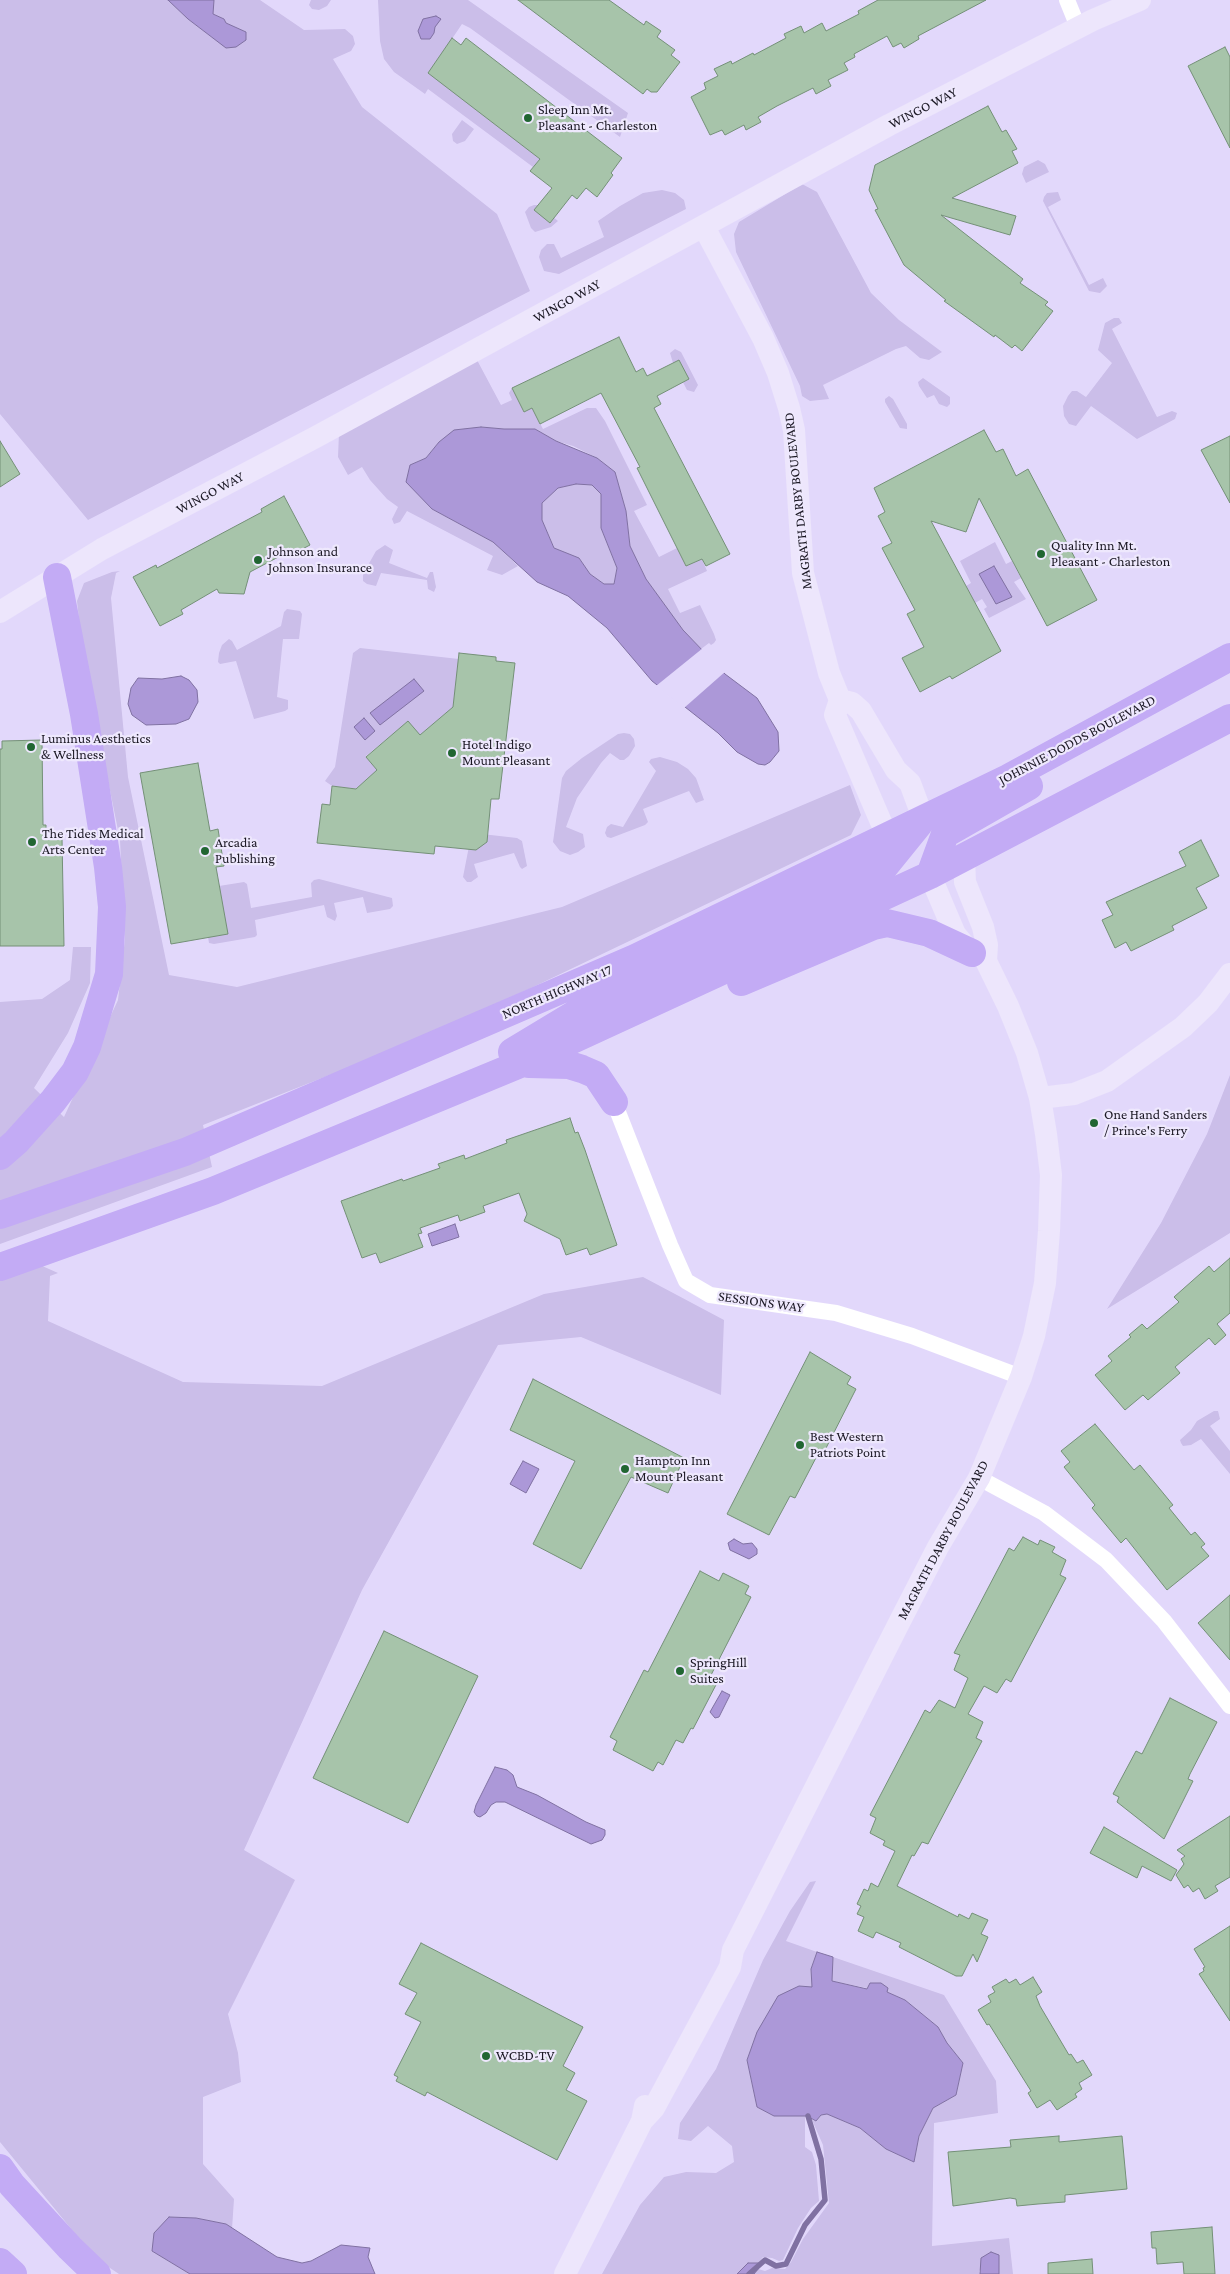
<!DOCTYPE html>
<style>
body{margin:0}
canvas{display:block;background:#e2d8fb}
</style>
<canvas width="1230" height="2274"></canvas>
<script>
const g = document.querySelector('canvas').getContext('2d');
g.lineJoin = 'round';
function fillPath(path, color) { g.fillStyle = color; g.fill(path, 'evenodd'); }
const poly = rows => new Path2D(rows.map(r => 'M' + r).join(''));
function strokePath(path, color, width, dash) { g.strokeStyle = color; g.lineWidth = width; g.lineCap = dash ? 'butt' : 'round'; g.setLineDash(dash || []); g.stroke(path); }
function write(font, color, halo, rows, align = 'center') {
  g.font = font + ' "Crimson Pro",serif'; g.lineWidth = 4.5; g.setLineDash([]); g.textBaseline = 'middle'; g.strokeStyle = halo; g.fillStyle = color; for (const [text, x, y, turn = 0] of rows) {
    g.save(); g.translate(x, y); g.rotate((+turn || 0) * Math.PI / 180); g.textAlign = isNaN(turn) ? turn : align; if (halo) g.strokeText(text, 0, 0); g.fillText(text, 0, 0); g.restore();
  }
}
fillPath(poly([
 [0,0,168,0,188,19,214,39,246,32,226,23,224,19,213,14,214,0,260,0,304,30,345,29,353,36,355,44,351,51,333,59,362,107,497,214,530,291,88,520,0,414],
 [311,0,331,0,327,6,319,10,312,9,309,5],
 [378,0,468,0,628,113,620,137,470,28,462,24,429,73,540,159,533,167,428,89,425,94,394,72,384,59,380,41],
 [462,120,474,129,465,141,457,144,453,141,452,134],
 [1038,160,1045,164,1049,172,1026,183,1022,174,1024,167],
 [802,184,817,192,871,293,899,320,942,352,929,360,920,358,906,346,896,349,823,385,829,399,810,401,802,396,800,386,736,252,734,234,739,222],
 [662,190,675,193,684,200,686,209,559,274,544,271,539,257,541,250,547,244,554,244,561,258,604,237,598,221,620,206,643,193],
 [1058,192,1061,200,1048,207,1089,285,1103,278,1107,286,1100,293,1089,291,1043,201,1044,197,1047,193],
 [534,205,538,205,546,211,558,221,551,227,535,232,531,228,525,212,529,207],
 [1114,318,1119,318,1122,323,1112,329,1157,417,1172,411,1177,413,1175,419,1137,439,1091,406,1076,426,1069,424,1064,416,1063,406,1068,396,1072,391,1077,391,1086,397,1112,363,1098,350,1105,323],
 [675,349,681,352,698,385,694,392,687,390,673,363,670,353],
 [477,360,501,405,512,400,509,393,512,388,524,412,532,408,543,429,587,408,596,408,605,421,647,505,634,511,659,557,677,548,686,566,702,559,707,571,668,589,680,613,700,605,714,634,716,640,714,643,711,645,709,643,701,649,683,630,646,579,630,546,626,511,615,472,597,458,573,446,556,441,535,429,504,429,481,427,439,442,426,458,410,465,432,509,493,542,518,566,502,575,487,570,493,556,407,511,400,522,394,524,392,519,398,507,387,499,370,480,362,467,348,475,338,457,339,433],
 [923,378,950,397,950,404,947,407,939,404,934,395,927,398,919,386,918,382],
 [889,396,893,399,907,424,907,429,900,428,885,402,885,399],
 [576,484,592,485,601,494,601,528,617,568,614,584,604,584,590,574,579,558,555,549,542,520,542,502,558,488],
 [995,542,1006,564,1012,561,1021,578,1014,582,1026,599,989,618,984,609,987,607,982,599,975,603,966,586,971,583,960,561],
 [385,545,393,550,389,563,427,578,430,572,433,572,436,587,434,592,428,589,427,580,381,573,376,586,367,584,363,581,363,574,376,551],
 [120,571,116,573,111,598,128,777,169,975,237,987,562,907,850,785,861,815,851,835,529,989,355,1065,203,1125,212,1167,0,1244,0,1002,42,999,70,980,73,947,91,947,90,983,68,1033,34,1088,64,1117,118,1000,125,939,120,840,83,656,77,601,84,583,112,572],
 [287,609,300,611,302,614,299,639,283,639,277,697,288,700,288,709,285,711,254,719,236,661,220,664,218,662,219,653,222,645,229,639,232,641,237,650,281,626,284,612],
 [360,648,459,659,453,707,420,735,407,722,366,756,377,770,356,789,332,786,325,781,335,767,353,653],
 [624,733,630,734,634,739,635,746,629,756,624,760,620,760,610,753,601,763,577,798,566,827,583,834,585,847,578,852,570,855,560,851,553,842,562,778,566,771,582,758,618,734],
 [660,757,677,762,688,769,696,778,704,800,696,803,689,791,643,809,648,822,645,825,611,838,607,837,605,833,607,827,611,824,623,827,656,771,649,762,651,759],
 [482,834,517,838,522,841,527,866,522,869,520,867,514,853,474,864,478,877,471,882,467,882,463,877,470,841],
 [319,879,392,898,393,906,390,909,367,913,363,897,334,903,337,916,335,921,327,917,324,905,255,920,257,935,255,937,214,944,209,943,208,937,219,886,244,882,247,884,251,908,312,897,311,883,314,880],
 [1230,1075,1230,1233,1107,1309,1161,1223,1207,1134],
 [40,1265,58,1273,50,1276,48,1321,183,1382,322,1386,544,1294,643,1277,724,1320,721,1395,581,1337,498,1345,362,1590,244,1850,295,1880,228,2014,238,2053,241,2082,203,2097,203,2164,234,2199,232,2229,226,2224,196,2218,169,2217,152,2251,190,2274,119,2274,95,2258,0,2142,0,1279],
 [1214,1411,1218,1411,1220,1419,1210,1426,1230,1451,1230,1474,1201,1439,1191,1445,1183,1446,1181,1443,1180,1440,1191,1430,1197,1421],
 [816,1881,786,1941,817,1952,811,1969,813,1987,747,2060,757,2107,774,2116,805,2116,805,2147,812,2152,816,2165,819,2201,811,2208,798,2228,783,2260,779,2261,772,2258,763,2257,758,2263,748,2263,737,2274,602,2274,640,2205,664,2177,686,2172,716,2173,734,2162,732,2146,708,2126,691,2141,678,2139,680,2123,716,2069,763,1960,790,1911,810,1882],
 [833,1957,944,1995,996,2081,998,2113,934,2123,932,2246,1009,2238,1013,2274,999,2274,999,2255,979,2271,980,2274,754,2274,758,2269,765,2271,772,2268,785,2269,791,2262,803,2239,829,2203,823,2145,812,2120,816,2121,821,2115,827,2114,860,2128,886,2149,914,2162,919,2136,933,2108,956,2095,963,2063,947,2043,938,2027,905,2000,887,1992,832,1981]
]), '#cbbee9');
const water = poly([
 [168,0,214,0,213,14,224,19,226,23,246,32,246,40,236,47,226,48,188,19,168,0],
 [436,16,441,19,435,27,434,33,430,39,421,39,418,31,423,19,436,16],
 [481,427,504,429,535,429,556,441,597,458,615,472,626,511,630,546,646,579,683,630,705,653,725,674,757,698,778,732,779,751,770,762,765,765,758,764,737,752,718,733,652,681,607,628,568,596,537,582,493,542,432,509,406,482,410,465,426,458,439,442,454,430,481,427],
 [576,484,592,485,601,494,601,528,617,568,614,584,604,584,590,574,579,558,554,548,542,520,542,503,558,488,576,484],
 [994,566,1012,597,996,604,979,574,994,566],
 [181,676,189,680,197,690,198,702,189,719,176,724,146,725,132,715,128,704,131,688,138,678,162,679,181,676],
 [414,679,424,691,380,725,370,713,414,679],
 [364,718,375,731,365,740,354,727,364,718],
 [455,1224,459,1237,432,1246,428,1234,455,1224],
 [523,1461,539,1469,526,1493,510,1484,523,1461],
 [734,1539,743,1544,752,1543,757,1549,757,1554,749,1559,730,1550,728,1543,734,1539],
 [722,1691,730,1695,719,1717,715,1718,710,1712,722,1691],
 [495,1767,507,1770,513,1775,517,1787,537,1795,586,1822,605,1830,605,1835,602,1840,591,1844,505,1802,496,1802,491,1805,486,1813,480,1817,477,1816,474,1812,476,1805,495,1767],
 [817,1952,833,1957,832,1981,867,1989,870,1983,881,1983,888,1988,887,1992,905,2000,938,2027,947,2043,963,2063,956,2095,933,2108,919,2136,914,2162,886,2149,860,2128,827,2114,821,2115,816,2121,807,2116,774,2116,757,2107,747,2060,757,2032,778,1996,799,1986,812,1987,811,1969,817,1952],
 [169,2217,196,2218,226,2224,277,2257,302,2263,311,2261,341,2245,370,2248,368,2257,375,2274,190,2274,152,2251,154,2233,169,2217],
 [991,2252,999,2255,999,2274,980,2274,981,2258,991,2252],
 [748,2263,763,2263,754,2274,737,2274,748,2263]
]);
fillPath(water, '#ac98d8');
strokePath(water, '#8071a2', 1);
fillPath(poly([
 [703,648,726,671,684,708,656,686]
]), '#e2d8fb');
strokePath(poly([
 [749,2274,765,2260,776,2266,786,2264,805,2225,825,2200,821,2159,808,2116]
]), '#8071a2', 5.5);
const building = poly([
 [518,0,609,0,644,25,646,21,661,31,657,37,675,50,671,55,680,62,657,92,651,92,647,89,643,94,518,0],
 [878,0,986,0,918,36,919,39,904,48,901,43,893,47,887,36,854,54,855,57,844,63,848,70,828,80,831,86,816,94,813,88,777,106,758,117,761,122,746,130,744,125,725,135,722,130,710,135,691,97,706,89,704,83,718,76,714,69,731,61,732,64,753,53,754,55,786,38,784,34,801,26,804,33,822,23,826,31,859,14,858,11,878,0],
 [452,38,461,45,466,38,622,158,611,173,613,175,597,197,586,188,577,199,572,195,550,223,534,210,552,188,530,171,540,159,428,73,452,38],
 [1225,47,1230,57,1230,148,1188,66,1225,47],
 [988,106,1002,132,1006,130,1017,149,1012,151,1018,163,952,198,1016,216,1010,235,941,215,1023,279,1020,283,1048,302,1045,305,1053,311,1022,351,1015,345,1012,348,995,335,994,337,944,301,946,300,904,265,875,210,878,209,869,190,875,165,988,106],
 [619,337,636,372,643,368,647,376,679,360,689,379,657,396,661,404,654,408,730,554,706,566,702,559,686,566,637,468,640,467,601,393,540,424,532,408,524,412,512,388,619,337],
 [984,430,996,452,1003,449,1016,476,1028,469,1097,600,1047,626,979,498,966,532,931,521,1001,651,952,679,950,676,920,692,902,658,924,647,907,614,915,610,882,548,892,543,878,516,885,512,874,488,984,430],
 [1230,436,1230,503,1201,450,1230,436],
 [0,441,20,474,0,487,0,441],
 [284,496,310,545,287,557,284,554,250,572,244,594,219,593,217,589,181,610,183,614,160,626,133,577,156,565,157,568,262,512,261,509,284,496],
 [459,653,496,657,496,661,515,663,499,799,491,799,487,842,476,850,435,846,434,854,317,843,322,804,330,805,332,786,356,789,377,770,366,757,408,721,420,735,453,707,459,653],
 [42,740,43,825,46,825,46,838,62,838,64,946,0,946,0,749,2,749,2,741,42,740],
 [198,763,210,831,218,829,224,866,216,867,228,934,171,944,140,773,198,763],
 [1201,840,1219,876,1196,888,1207,908,1172,926,1174,930,1131,951,1126,942,1115,948,1102,920,1113,915,1106,902,1186,866,1179,852,1201,840],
 [570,1118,575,1133,578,1132,585,1150,617,1245,590,1255,587,1248,566,1255,560,1239,524,1221,527,1214,519,1193,483,1206,485,1212,460,1221,458,1215,420,1228,422,1233,418,1234,423,1247,380,1263,376,1253,362,1258,341,1201,402,1179,403,1181,440,1168,438,1164,464,1155,465,1159,507,1143,506,1140,570,1118],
 [1230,1258,1230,1313,1217,1324,1226,1335,1215,1345,1209,1338,1175,1367,1180,1373,1148,1400,1143,1395,1125,1410,1095,1375,1112,1361,1108,1356,1131,1337,1129,1335,1142,1324,1147,1329,1179,1302,1174,1297,1209,1266,1214,1272,1230,1258],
 [810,1352,851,1377,847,1384,856,1389,823,1454,819,1452,795,1498,790,1496,769,1535,727,1514,810,1352],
 [533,1379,684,1458,668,1493,631,1477,581,1569,533,1544,575,1461,510,1430,533,1379],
 [1095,1424,1134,1470,1140,1465,1173,1505,1169,1508,1191,1535,1195,1532,1205,1544,1201,1547,1209,1556,1167,1590,1126,1538,1121,1543,1092,1508,1095,1505,1064,1467,1070,1462,1061,1451,1095,1424],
 [1023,1537,1038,1545,1040,1540,1055,1547,1052,1552,1066,1560,1060,1575,1066,1578,1011,1682,1006,1679,997,1693,984,1686,968,1714,983,1722,976,1738,982,1741,928,1844,922,1842,914,1856,912,1855,897,1886,958,1917,959,1914,969,1919,972,1913,988,1920,981,1934,988,1937,977,1962,973,1954,962,1976,956,1976,899,1947,901,1943,876,1932,873,1938,858,1931,864,1917,857,1914,861,1906,857,1904,864,1889,868,1891,871,1883,878,1887,895,1851,883,1845,885,1841,870,1833,876,1818,870,1815,925,1710,930,1713,939,1700,955,1708,968,1678,954,1670,960,1655,954,1653,1009,1548,1014,1551,1023,1537],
 [700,1571,719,1581,723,1573,749,1586,745,1594,751,1597,710,1677,718,1681,693,1729,691,1728,683,1743,676,1740,663,1765,658,1762,653,1771,613,1750,617,1741,610,1737,644,1670,648,1672,700,1571],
 [1230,1595,1230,1660,1198,1623,1230,1595],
 [384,1631,478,1676,408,1823,313,1778,384,1631],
 [1170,1698,1217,1722,1190,1774,1188,1779,1193,1781,1164,1839,1117,1802,1119,1797,1113,1794,1136,1751,1142,1754,1170,1698],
 [1230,1816,1230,1877,1215,1886,1218,1891,1205,1899,1199,1888,1193,1892,1188,1885,1184,1888,1176,1875,1184,1864,1181,1859,1185,1856,1177,1850,1230,1816],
 [1104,1827,1177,1870,1171,1881,1142,1866,1137,1878,1090,1853,1104,1827],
 [1230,1926,1230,2021,1199,1974,1204,1971,1203,1968,1205,1967,1194,1949,1230,1926],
 [421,1943,583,2027,563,2066,575,2073,566,2090,587,2101,557,2160,427,2092,425,2096,396,2081,398,2077,394,2075,421,2022,405,2014,417,1993,399,1984,421,1943],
 [1033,1977,1042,1992,1036,1996,1040,2006,1069,2055,1071,2054,1077,2063,1083,2060,1092,2075,1079,2083,1082,2089,1075,2094,1077,2097,1057,2110,1050,2100,1037,2108,1028,2093,1031,2091,989,2024,987,2025,978,2010,991,2002,988,1996,995,1992,992,1987,1006,1979,1009,1983,1016,1979,1020,1985,1033,1977],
 [1059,2136,1059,2142,1122,2136,1127,2189,1065,2195,1065,2202,1038,2204,1017,2206,1016,2199,1010,2198,953,2206,948,2152,1011,2147,1010,2140,1059,2136],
 [1212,2227,1215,2274,1184,2274,1183,2262,1157,2264,1156,2248,1152,2248,1151,2232,1212,2227],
 [1092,2259,1093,2274,1048,2274,1048,2263,1092,2259]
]);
fillPath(building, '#a7c4aa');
strokePath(building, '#749077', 1);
strokePath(poly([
 [1067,0,1078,27],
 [614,1102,670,1245,686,1281,710,1295,836,1313,912,1336,1021,1377],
 [979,1478,1044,1513,1106,1560,1164,1621,1230,1706]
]), '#fff', 16);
strokePath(poly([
 [704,227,763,338,778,373,789,408,794,430,803,573,829,673,840,700,835,715,887,836],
 [0,612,102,549,314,438,889,125,1093,20,1140,0],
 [840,700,852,703,861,711,896,770,910,783,923,818],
 [930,875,955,934,970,952],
 [1040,1098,1074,1094,1107,1081,1183,1027,1208,1003,1230,974],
 [642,2121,654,2108,730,1967,733,1950,898,1625,938,1547,979,1478,1021,1377,1034,1336,1045,1283,1049,1231,1051,1175,1046,1134,1040,1098,1027,1053,1008,1006,986,961,987,945,983,927,965,882,964,858],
 [565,2274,642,2121,645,2106]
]), '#ede6fc', 22);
strokePath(poly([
 [930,875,945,834,1029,786],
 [741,982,873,926,887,923,929,933,972,953],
 [512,1052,580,1011,885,866,919,824],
 [529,1064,569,1065,582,1069,596,1075,614,1102],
 [0,1156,16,1142,53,1101,75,1072,87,1047,109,974,112,907,108,867,84,714,57,577],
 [0,1215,185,1152,635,958,1008,778,1230,657],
 [0,1267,213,1191,520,1064,930,875,1230,718],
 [0,2168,12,2185,70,2248,97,2274],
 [0,2262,13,2274]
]), '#c3abf5', 28);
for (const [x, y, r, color] of [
 [528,118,5,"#216632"],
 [1041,554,5,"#216632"],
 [258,560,5,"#216632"],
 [31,747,5,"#216632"],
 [452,753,5,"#216632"],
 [32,842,5,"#216632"],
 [205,851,5,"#216632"],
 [1094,1123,5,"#216632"],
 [800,1445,5,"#216632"],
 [625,1469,5,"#216632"],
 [680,1671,5,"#216632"],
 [486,2056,5,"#216632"]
]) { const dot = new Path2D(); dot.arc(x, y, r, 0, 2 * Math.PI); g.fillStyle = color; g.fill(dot); strokePath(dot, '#eee8fd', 2); }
write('14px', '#1a1723', '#eee8fd', [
 ["WINGO WAY",923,108,-27],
 ["WINGO WAY",567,301,-29],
 ["WINGO WAY",210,493,-28],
 ["MAGRATH DARBY BOULEVARD",798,501,-96],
 ["JOHNNIE DODDS BOULEVARD",1077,740,-28],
 ["NORTH HIGHWAY 17",557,992,-23],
 ["SESSIONS WAY",761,1302,8],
 ["MAGRATH DARBY BOULEVARD",943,1540,-62]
]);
write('14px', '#1a1723', '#eee8fd', [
 ["Sleep Inn Mt.",538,110],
 ["Pleasant - Charleston",538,126],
 ["Quality Inn Mt.",1051,546],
 ["Pleasant - Charleston",1051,562],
 ["Johnson and",268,552],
 ["Johnson Insurance",268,568],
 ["Luminus Aesthetics",41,739],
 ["& Wellness",41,755],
 ["Hotel Indigo",462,745],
 ["Mount Pleasant",462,761],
 ["The Tides Medical",42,834],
 ["Arts Center",42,850],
 ["Arcadia",215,843],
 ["Publishing",215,859],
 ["One Hand Sanders",1104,1115],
 ["/ Prince's Ferry",1104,1131],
 ["Best Western",810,1437],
 ["Patriots Point",810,1453],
 ["Hampton Inn",635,1461],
 ["Mount Pleasant",635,1477],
 ["SpringHill",690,1663],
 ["Suites",690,1679],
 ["WCBD-TV",496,2056]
], 'left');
</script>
